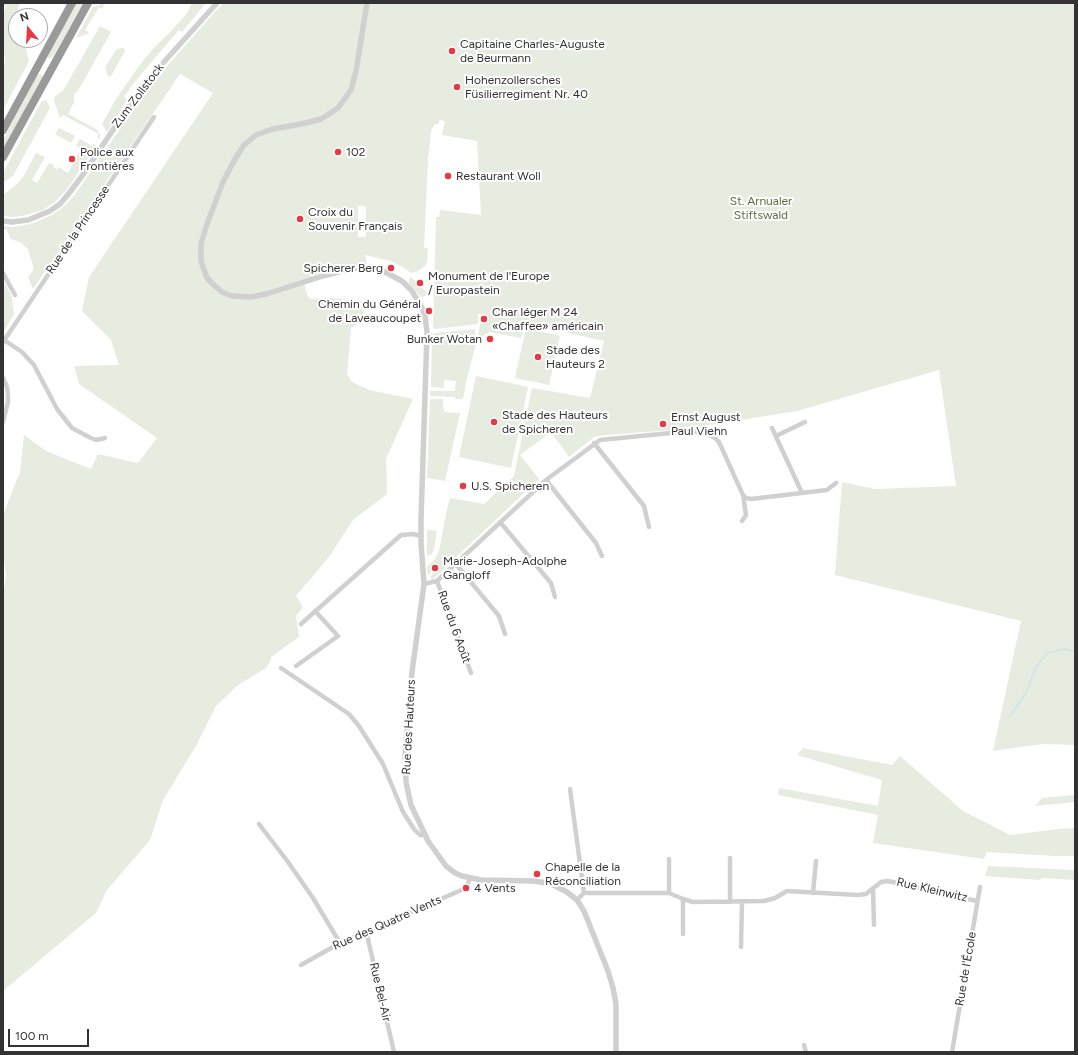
<!DOCTYPE html>
<meta charset="utf-8">
<style>
body{margin:0}
#map{position:relative;width:1078px;height:1055px;overflow:hidden;background:#fff;font-family:Figtree,sans-serif}
canvas{display:block}
.frame{position:absolute;inset:0;border:4px solid #333;pointer-events:none}
.north{position:absolute;left:8px;top:8px;width:40px;height:40px;box-sizing:border-box;background:#fff;border:1px solid #adadad;border-radius:50%;rotate:342deg;font-size:11px;font-weight:700;line-height:16px;text-align:center;color:#333}
.north::after{content:'';display:block;margin:auto;width:14px;height:18px;background:#e63946;clip-path:polygon(50% 0,100% 100%,50% 72%,0 100%)}
.scale{position:absolute;left:8px;top:1029px;width:81px;height:18px;box-sizing:border-box;border:2px solid #333;border-top:0;padding-left:5px;font-size:12px;line-height:14px;white-space:nowrap;color:#333;-webkit-text-stroke:3px #fff;paint-order:stroke}
</style>
<div id="map">
<canvas width="1078" height="1055"></canvas>
<div class="frame"></div>
<div class="north">N</div>
<div class="scale">100 m</div>
</div>
<script>
const g = document.querySelector('canvas').getContext('2d');
g.lineJoin = 'round';
function fillPath(path, color) { g.fillStyle = color; g.fill(path, 'evenodd'); }
const poly = rows => new Path2D(rows.map(r => 'M' + r).join(''));
function strokePath(path, color, width, dash) { g.strokeStyle = color; g.lineWidth = width; g.lineCap = dash ? 'butt' : 'round'; g.setLineDash(dash || []); g.stroke(path); }
function write(font, color, halo, rows, align = 'center') {
  g.font = font + ' Figtree,sans-serif'; g.lineWidth = 4; g.setLineDash([]); g.textBaseline = 'middle'; g.strokeStyle = halo; g.fillStyle = color; for (const [text, x, y, turn = 0] of rows) {
    g.save(); g.translate(x, y); g.rotate((+turn || 0) * Math.PI / 180); g.textAlign = isNaN(turn) ? turn : align; if (halo) g.strokeText(text, 0, 0); g.fillText(text, 0, 0); g.restore();
  }
}
fillPath(poly([
 [3,3,20,3,18,9,16,16,16,40,24,40,29,61,3,110,3,70,5,62,3,39,3,14,6,6,3,6],
 [76,3,83,3,53,57,49,59,48,57,47,54],
 [105,3,102,9,99,7,85,30,89,32,87,34,76,38,93,7],
 [192,3,205,3,205,4,182,32,179,30,154,59,133,84,124,97,127,100,107,132,102,124,116,99,139,66,152,50,172,30,187,13],
 [223,3,1075,3,1075,745,1042,744,993,751,1021,621,835,575,842,482,875,489,956,486,939,370,797,411,685,429,606,435,594,437,569,457,551,432,520,455,539,479,454,559,451,557,446,567,432,580,431,579,431,576,438,567,434,564,431,568,433,569,428,576,427,567,435,559,439,551,447,509,450,498,484,504,514,476,532,388,590,398,604,341,525,323,521,338,489,332,477,340,467,378,463,399,455,399,455,397,430,396,430,391,455,391,456,381,444,380,444,388,431,387,432,335,435,333,475,329,475,336,478,336,482,314,478,314,478,324,435,329,433,328,436,217,439,217,440,210,481,215,477,141,442,135,445,121,439,120,439,124,435,124,431,131,428,159,424,248,428,248,427,262,425,266,418,271,411,273,406,269,391,261,365,255,368,268,356,268,304,282,307,295,310,299,329,298,361,301,365,305,362,317,357,324,351,328,347,374,352,382,369,390,413,399,386,459,387,494,353,520,329,557,296,596,303,607,296,616,299,637,271,657,270,662,266,668,238,685,216,706,196,746,163,800,150,840,107,890,96,913,3,991,3,597,6,575,3,552,3,515,20,472,24,435,46,451,91,469,98,454,138,463,157,438,79,384,74,366,119,365,111,340,82,311,89,277,213,93,180,74,33,289,28,277,34,269,28,249,20,242,11,239,6,229,3,230,3,226,13,227,26,225,36,222,52,215,62,208,74,196,135,107,168,65],
 [358,206,366,206,366,237,358,237],
 [100,26,111,32,78,91,74,94,74,102,68,114,96,129,100,134,100,137,99,139,97,138,99,134,63,115,60,118,54,101,55,96,63,91],
 [123,48,125,49,125,51,111,76,108,76,105,67,117,49],
 [41,74,43,77,42,78,3,149,3,140,37,76,38,75],
 [46,100,50,108,13,176,3,183,3,173,41,102],
 [59,128,75,136,71,143,55,134],
 [80,139,92,146,94,143,96,147,67,189,55,202,43,210,22,216,11,217,3,216,3,195,17,184,23,177,36,153,45,157,32,180,37,183,49,163,54,165,53,167,57,169,59,167,68,173,81,149,76,146],
 [411,277,427,292,425,296,422,297,420,296,409,283,409,279],
 [3,280,12,297,14,314,3,333],
 [526,328,560,336,549,385,515,378],
 [476,376,528,387,511,468,459,457],
 [430,399,443,399,443,409,444,409,444,412,460,413,445,481,427,478],
 [427,530,437,531,434,549,432,554,427,556],
 [803,748,892,765,900,756,963,811,1010,835,1058,829,1075,828,1075,856,1055,856,987,852,984,859,873,843,878,815,778,795,779,788,878,806,882,780,797,755],
 [1075,795,1075,802,1035,806,1042,798],
 [988,866,1075,870,1075,880,1043,878,1039,880,985,876]
]), '#e6ecdf');
strokePath(poly([
 [1010,716,1026,693,1036,667,1047,653,1064,649,1075,651]
]), '#cfe2ee', 1.5);
strokePath(poly([
 [3,273,15,295],
 [4,340,22,352,34,365,57,409,72,428,91,438,96,440,105,438],
 [3,342,154,117],
 [3,378,7,387,8,394,8,402,3,422],
 [772,428,802,493],
 [776,436,805,422],
 [594,443,644,506,649,527],
 [546,480,596,543,602,556],
 [742,521,746,515,743,495],
 [500,522,551,583,555,597],
 [455,563,499,616,505,634],
 [437,581,471,673],
 [424,584,437,581,546,480,600,440,691,431,707,434,715,438,719,442,743,495,746,498,751,499,827,490,836,483],
 [301,624,401,535,413,534,421,536],
 [296,666,338,636,315,611],
 [281,668,349,714,359,726,383,764,403,812,414,829,420,835,426,835],
 [570,789,584,893,577,900],
 [259,824,288,862,313,898,340,943],
 [730,858,730,902],
 [669,859,669,893],
 [873,889,874,925],
 [584,893,669,893,683,899,693,902,764,901,775,898,787,891,858,895,866,894,881,882,888,881,977,901],
 [813,893,816,861],
 [683,899,683,934],
 [365,931,367,935,394,1052],
 [741,947,742,902],
 [301,965,340,943,466,888,470,878],
 [804,1045,806,1052],
 [952,1052,980,887]
]), '#d0d0d0', 4.5);
strokePath(poly([
 [367,3,356,71,351,90,338,108,321,119,306,123,273,129,256,135,244,145,235,159,223,182,207,224,201,244,201,261,207,278,215,286,222,292,232,296,251,297,266,294,323,276,346,270,356,268,368,268,377,269,385,272,402,281,412,291,421,306,425,316,427,332,421,520,421,543,424,584,412,672,405,755,406,782,411,805,428,841,446,866,455,873,462,876,481,880,532,881,549,883,567,892,577,900,584,911,608,971,613,988,616,1004,616,1052],
 [3,221,12,222,28,220,50,211,60,204,70,192,82,176,131,103,154,73,217,3]
]), '#d0d0d0', 5.5);
strokePath(poly([
 [3,130,72,3],
 [3,157,88,3]
]), '#9a9a9a', 8);
for (const [x, y, r, color] of [
 [452,51,4,"#e63946"],
 [457,87,4,"#e63946"],
 [338,152,4,"#e63946"],
 [72,159,4,"#e63946"],
 [448,176,4,"#e63946"],
 [300,219,4,"#e63946"],
 [391,268,4,"#e63946"],
 [420,283,4,"#e63946"],
 [429,311,4,"#e63946"],
 [484,319,4,"#e63946"],
 [490,339,4,"#e63946"],
 [538,357,4,"#e63946"],
 [494,422,4,"#e63946"],
 [663,424,4,"#e63946"],
 [463,486,4,"#e63946"],
 [435,568,4,"#e63946"],
 [537,874,4,"#e63946"],
 [466,888,4,"#e63946"]
]) { const dot = new Path2D(); dot.arc(x, y, r, 0, 2 * Math.PI); g.fillStyle = color; g.fill(dot); strokePath(dot, '#fff', 1.5); }
write('12px', '#333', '#fff', [
 ["Capitaine Charles-Auguste",460,44],
 ["de Beurmann",460,58],
 ["Hohenzollersches",465,80],
 ["Füsilierregiment Nr. 40",465,94],
 ["Police aux",80,152],
 ["Frontières",80,166],
 ["102",346,152],
 ["Restaurant Woll",456,176],
 ["Croix du",308,212],
 ["Souvenir Français",308,226],
 ["Spicherer Berg",383,268,"right"],
 ["Monument de l'Europe",428,276],
 ["/ Europastein",428,290],
 ["Chemin du Général",421,304,"right"],
 ["de Laveaucoupet",421,318,"right"],
 ["Char léger M 24",492,312],
 ["«Chaffee» américain",492,326],
 ["Bunker Wotan",482,339,"right"],
 ["Stade des",546,350],
 ["Hauteurs 2",546,364],
 ["Stade des Hauteurs",502,415],
 ["de Spicheren",502,429],
 ["Ernst August",671,417],
 ["Paul Viehn",671,431],
 ["U.S. Spicheren",471,486],
 ["Marie-Joseph-Adolphe",443,561],
 ["Gangloff",443,575],
 ["Chapelle de la",545,867],
 ["Réconciliation",545,881],
 ["4 Vents",474,888]
], 'left');
write('12px', '#333', '#fff', [
 ["Zum Zollstock",138,96,-53],
 ["Rue de la Princesse",78,230,-56],
 ["Rue du 6 Août",454,627,70],
 ["Rue des Hauteurs",409,727,-87],
 ["Rue Kleinwitz",932,890,13],
 ["Rue des Quatre Vents",387,923,-24],
 ["Rue de l'École",966,969,-80],
 ["Rue Bel-Air",380,992,77]
]);
write('12px', '#56703f', '#fff', [
 ["St. Arnualer",761,201],
 ["Stiftswald",761,215]
]);
</script>
